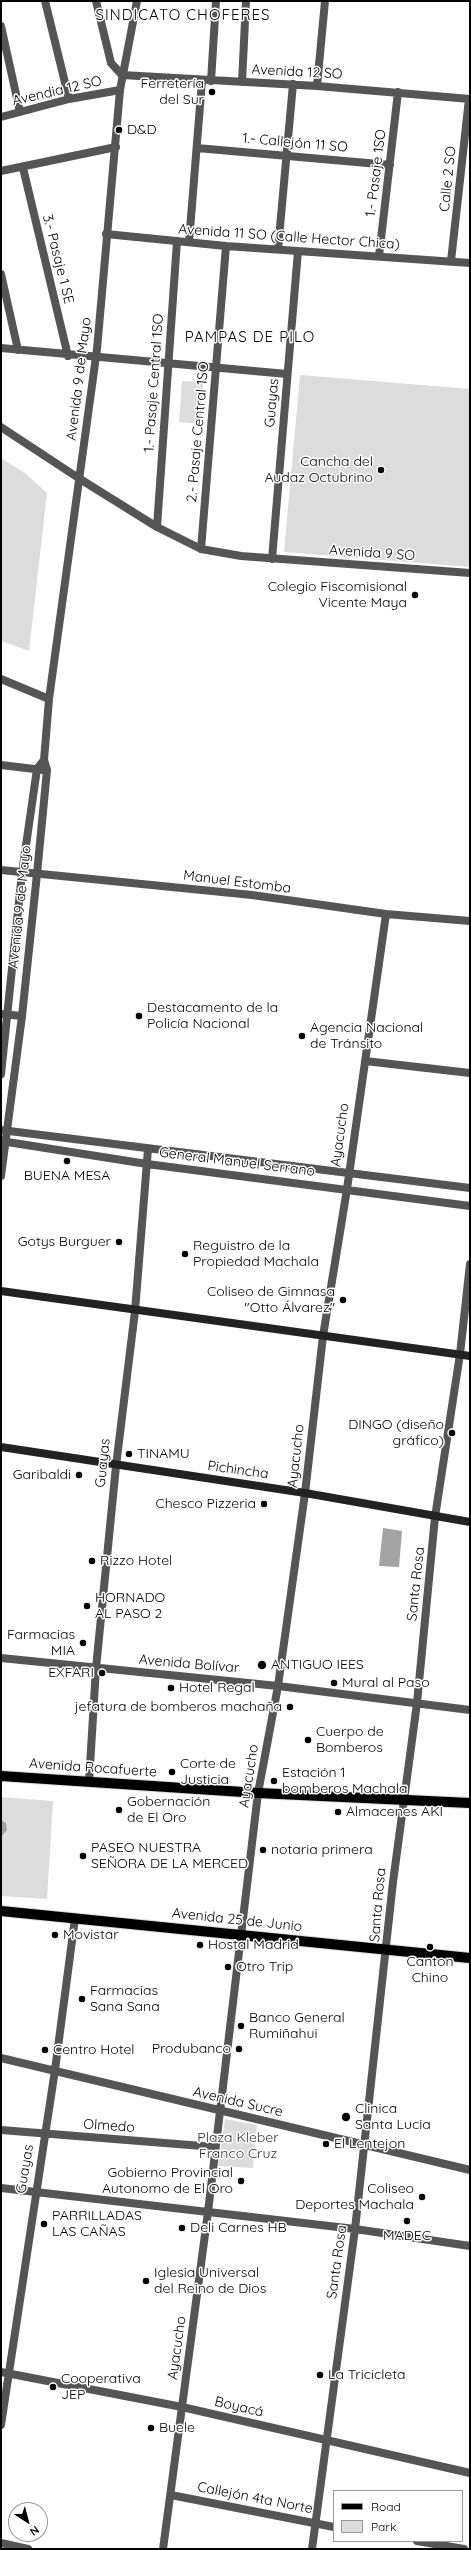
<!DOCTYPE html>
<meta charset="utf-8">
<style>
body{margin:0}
#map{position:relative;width:471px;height:2550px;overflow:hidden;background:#fff;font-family:Quicksand,sans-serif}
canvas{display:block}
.frame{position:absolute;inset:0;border:2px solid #000;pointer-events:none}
.legend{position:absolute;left:333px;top:2490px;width:130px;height:52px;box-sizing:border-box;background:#fff;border:1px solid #999;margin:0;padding:5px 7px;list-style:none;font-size:12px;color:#000}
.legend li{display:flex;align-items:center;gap:8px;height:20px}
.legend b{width:20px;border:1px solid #999}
.north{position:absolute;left:8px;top:2502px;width:40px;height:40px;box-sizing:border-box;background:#fff;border:1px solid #999;border-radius:50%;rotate:144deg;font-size:11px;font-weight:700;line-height:16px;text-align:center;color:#000}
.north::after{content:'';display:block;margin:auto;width:14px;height:18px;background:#000;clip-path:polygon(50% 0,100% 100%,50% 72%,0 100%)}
</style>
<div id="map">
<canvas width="471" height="2550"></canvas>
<div class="frame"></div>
<ul class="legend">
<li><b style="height:5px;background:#000"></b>Road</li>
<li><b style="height:11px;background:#dcdcdc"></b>Park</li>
</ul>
<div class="north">N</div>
</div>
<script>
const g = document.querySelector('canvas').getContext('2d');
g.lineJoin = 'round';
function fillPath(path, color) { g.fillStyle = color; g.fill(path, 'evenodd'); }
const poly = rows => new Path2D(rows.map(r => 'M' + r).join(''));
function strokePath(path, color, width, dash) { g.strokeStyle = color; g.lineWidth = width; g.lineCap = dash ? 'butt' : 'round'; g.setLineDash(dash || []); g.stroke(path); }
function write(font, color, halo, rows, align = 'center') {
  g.font = font + ' Quicksand,sans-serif'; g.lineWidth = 3; g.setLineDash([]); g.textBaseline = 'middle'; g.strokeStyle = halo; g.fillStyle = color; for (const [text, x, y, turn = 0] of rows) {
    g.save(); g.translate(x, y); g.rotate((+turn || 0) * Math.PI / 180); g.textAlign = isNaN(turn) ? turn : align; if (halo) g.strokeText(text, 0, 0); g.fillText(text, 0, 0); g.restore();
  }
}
fillPath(poly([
 [300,375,470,389,470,567,284,552],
 [182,381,203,382,201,424,179,422],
 [1,458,26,474,47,493,29,651,1,641],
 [1,1797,53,1801,47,1899,1,1896],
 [225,2119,257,2125,253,2168,218,2166]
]), '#dcdcdc');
fillPath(poly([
 [383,1528,402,1531,399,1567,379,1566],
 [1,1820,6,1823,7,1830,1,1837]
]), '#a3a3a3');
const primary = poly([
 [1,1776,258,1793,470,1803],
 [1,1911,470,1958]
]);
strokePath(primary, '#dbdbdb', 12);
strokePath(poly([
 [45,1,69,99],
 [96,1,111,63,122,75,317,86,470,99],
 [1,26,20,112],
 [211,81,216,1],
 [242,82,246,1],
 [317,86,325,1],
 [1,117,69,99,120,90],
 [197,148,390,165],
 [23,168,68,356],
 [1,171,116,147],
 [106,234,226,246,470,263],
 [189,242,202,81],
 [278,249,293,84],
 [379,256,398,92],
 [451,261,469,99],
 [1,274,18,350],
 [1,348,287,374],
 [80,479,157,527,201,549,241,556,470,573],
 [157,527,177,241],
 [201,549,226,246],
 [272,559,298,251],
 [1,765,43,770],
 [1,870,252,895,386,914,470,921],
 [1,1014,22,1016],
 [365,1061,470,1073],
 [1,1130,470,1188],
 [1,1141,147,1164,470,1206],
 [1,1658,278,1686,470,1710],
 [89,1782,96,1668,116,1466,135,1311,148,1149],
 [1,2058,470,2170],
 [1,2130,215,2147],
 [1,2188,355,2229,470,2246],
 [1,2372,182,2407,470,2473],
 [1,2425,55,2070,75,1918],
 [171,2495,334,2527],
 [417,2541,464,2549],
 [1,2543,28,2549],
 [163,2549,208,2212,258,1793,278,1686,305,1493,323,1336,347,1189,386,914],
 [312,2549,355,2229,393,1882,417,1703,435,1517,460,1354,470,1264]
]), '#555', 8);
strokePath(poly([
 [1,427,80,479],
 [1,679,49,699],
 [1,1074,22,873,37,769,44,760],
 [1,1176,22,1016,37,874,47,770,44,760,49,699,97,349,120,90,137,1]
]), '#555', 8);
strokePath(poly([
 [1,1291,470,1356],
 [1,1447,305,1493,470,1522]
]), '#222', 8);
strokePath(primary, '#000', 10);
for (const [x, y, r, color] of [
 [212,92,4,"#000"],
 [119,130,4,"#000"],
 [381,470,4,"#000"],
 [415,595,4,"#000"],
 [139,1016,4,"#000"],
 [302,1036,4,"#000"],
 [67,1161,4,"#000"],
 [119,1242,4,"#000"],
 [185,1254,4,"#000"],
 [343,1300,4,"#000"],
 [452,1433,4,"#000"],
 [129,1454,4,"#000"],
 [79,1475,4,"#000"],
 [264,1504,4,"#000"],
 [92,1561,4,"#000"],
 [87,1606,4,"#000"],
 [83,1643,4,"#000"],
 [262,1665,5,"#000"],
 [102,1673,4,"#000"],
 [334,1683,4,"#000"],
 [171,1688,4,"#000"],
 [290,1707,4,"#000"],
 [308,1740,4,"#000"],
 [172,1772,4,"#000"],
 [274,1781,4,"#000"],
 [119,1810,4,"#000"],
 [338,1812,4,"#000"],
 [263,1850,4,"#000"],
 [83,1856,4,"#000"],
 [55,1935,4,"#000"],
 [200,1945,4,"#000"],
 [430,1947,4,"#000"],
 [228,1967,4,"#000"],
 [82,1999,4,"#000"],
 [241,2026,4,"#000"],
 [239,2049,4,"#000"],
 [45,2050,4,"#000"],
 [346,2117,5,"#000"],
 [326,2144,4,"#000"],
 [241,2181,4,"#000"],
 [422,2197,4,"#000"],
 [407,2221,4,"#000"],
 [44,2224,4,"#000"],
 [182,2228,4,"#000"],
 [146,2281,4,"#000"],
 [320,2375,4,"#000"],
 [53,2387,4,"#000"],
 [151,2428,4,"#000"]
]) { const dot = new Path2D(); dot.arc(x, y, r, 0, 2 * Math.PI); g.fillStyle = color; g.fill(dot); strokePath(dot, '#fff', 1.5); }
write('14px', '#000', '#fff', [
 ["Avenida 12 SO",297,72,3],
 ["Avendia 12 SO",57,91,-13],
 ["1.- Callejón 11 SO",295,143,5],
 ["1.- Pasaje 1SO",376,173,-83],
 ["Calle 2 SO",448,179,-84],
 ["Avenida 11 SO (Calle Hector Chica)",289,237,4],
 ["3.- Pasaje 1 SE",58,259,76],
 ["Avenida 9 de Mayo",79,379,-83],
 ["1.- Pasaje Central 1SO",154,383,-86],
 ["Guayas",272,403,-85],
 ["2.- Pasaje Central 1SO",198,432,-85],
 ["Avenida 9 SO",372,553,4],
 ["Manuel Estomba",237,882,7],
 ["Avenida 9 de Mayo",20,907,-84],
 ["Ayacucho",340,1135,-82],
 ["General Manuel Serrano",237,1162,7],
 ["Ayacucho",296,1456,-84],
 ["Guayas",103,1463,-84],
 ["Pichincha",238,1470,8],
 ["Santa Rosa",416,1584,-84],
 ["Avenida Bolívar",189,1664,5],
 ["Avenida Rocafuerte",93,1768,4],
 ["Ayacucho",249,1776,-81],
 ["Santa Rosa",378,1905,-85],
 ["Avenida 25 de Junio",237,1920,6],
 ["Avenida Sucre",238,2102,13],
 ["Olmedo",109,2126,4],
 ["Guayas",25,2169,-81],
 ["Santa Rosa",337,2262,-82],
 ["Ayacucho",177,2348,-82],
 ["Boyacá",239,2407,13],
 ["Callejón 4ta Norte",255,2498,11]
]);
write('14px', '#000', '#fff', [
 ["Ferretería",204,84,"right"],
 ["del Sur",204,100,"right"],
 ["D&D",127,130],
 ["Cancha del",373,462,"right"],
 ["Audaz Octubrino",373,478,"right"],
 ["Colegio Fiscomisional",407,587,"right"],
 ["Vicente Maya",407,603,"right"],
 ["Destacamento de la",147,1008],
 ["Policía Nacional",147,1024],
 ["Agencia Nacional",310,1028],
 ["de Tránsito",310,1044],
 ["BUENA MESA",67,1176,"center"],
 ["Gotys Burguer",111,1242,"right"],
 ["Reguistro de la",193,1246],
 ["Propiedad Machala",193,1262],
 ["Coliseo de Gimnasa",335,1292,"right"],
 ["\"Otto Álvarez\"",335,1308,"right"],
 ["DINGO (diseño",444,1425,"right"],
 ["gráfico)",444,1441,"right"],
 ["TINAMU",137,1454],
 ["Garibaldi",71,1475,"right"],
 ["Chesco Pizzeria",256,1504,"right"],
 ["Rizzo Hotel",100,1561],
 ["HORNADO",95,1598],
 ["AL PASO 2",95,1614],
 ["Farmacias",75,1635,"right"],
 ["MIA",75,1651,"right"],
 ["ANTIGUO IEES",271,1665],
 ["EXFARI",94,1673,"right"],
 ["Mural al Paso",342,1683],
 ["Hotel Regal",179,1688],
 ["jefatura de bomberos machaña",282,1707,"right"],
 ["Cuerpo de",316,1732],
 ["Bomberos",316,1748],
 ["Corte de",180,1764],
 ["Justicia",180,1780],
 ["Estación 1",282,1773],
 ["bomberos Machala",282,1789],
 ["Gobernación",127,1802],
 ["de El Oro",127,1818],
 ["Almacenes AKI",346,1812],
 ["PASEO NUESTRA",91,1848],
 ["SEÑORA DE LA MERCED",91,1864],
 ["notaria primera",271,1850],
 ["Movistar",63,1935],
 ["Hostal Madrid",208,1945],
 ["Canton",430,1962,"center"],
 ["Chino",430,1978,"center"],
 ["Otro Trip",236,1967],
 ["Farmacias",90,1991],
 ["Sana Sana",90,2007],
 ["Banco General",249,2018],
 ["Rumiñahui",249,2034],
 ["Produbanco",231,2049,"right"],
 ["Centro Hotel",53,2050],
 ["Clinica",355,2109],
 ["Santa Lucia",355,2125],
 ["El Lentejon",334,2144],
 ["Gobierno Provincial",233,2173,"right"],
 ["Autonomo de El Oro",233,2189,"right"],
 ["Coliseo",414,2189,"right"],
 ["Deportes Machala",414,2205,"right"],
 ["PARRILLADAS",52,2216],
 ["LAS CAÑAS",52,2232],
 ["Deli Carnes HB",190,2228],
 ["MADEC",407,2236,"center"],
 ["Iglesia Universal",154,2273],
 ["del Reino de Dios",154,2289],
 ["La Tricicleta",328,2375],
 ["Cooperativa",61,2379],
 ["JEP",61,2395],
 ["Buele",159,2428]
], 'left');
write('14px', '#333', '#fff', [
 ["Plaza Kleber",238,2138],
 ["Franco Cruz",238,2154]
]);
g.letterSpacing = '1px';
write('15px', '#000', '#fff', [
 ["SINDICATO CHOFERES",183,15],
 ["PAMPAS DE PILO",250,337]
]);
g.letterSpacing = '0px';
</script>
